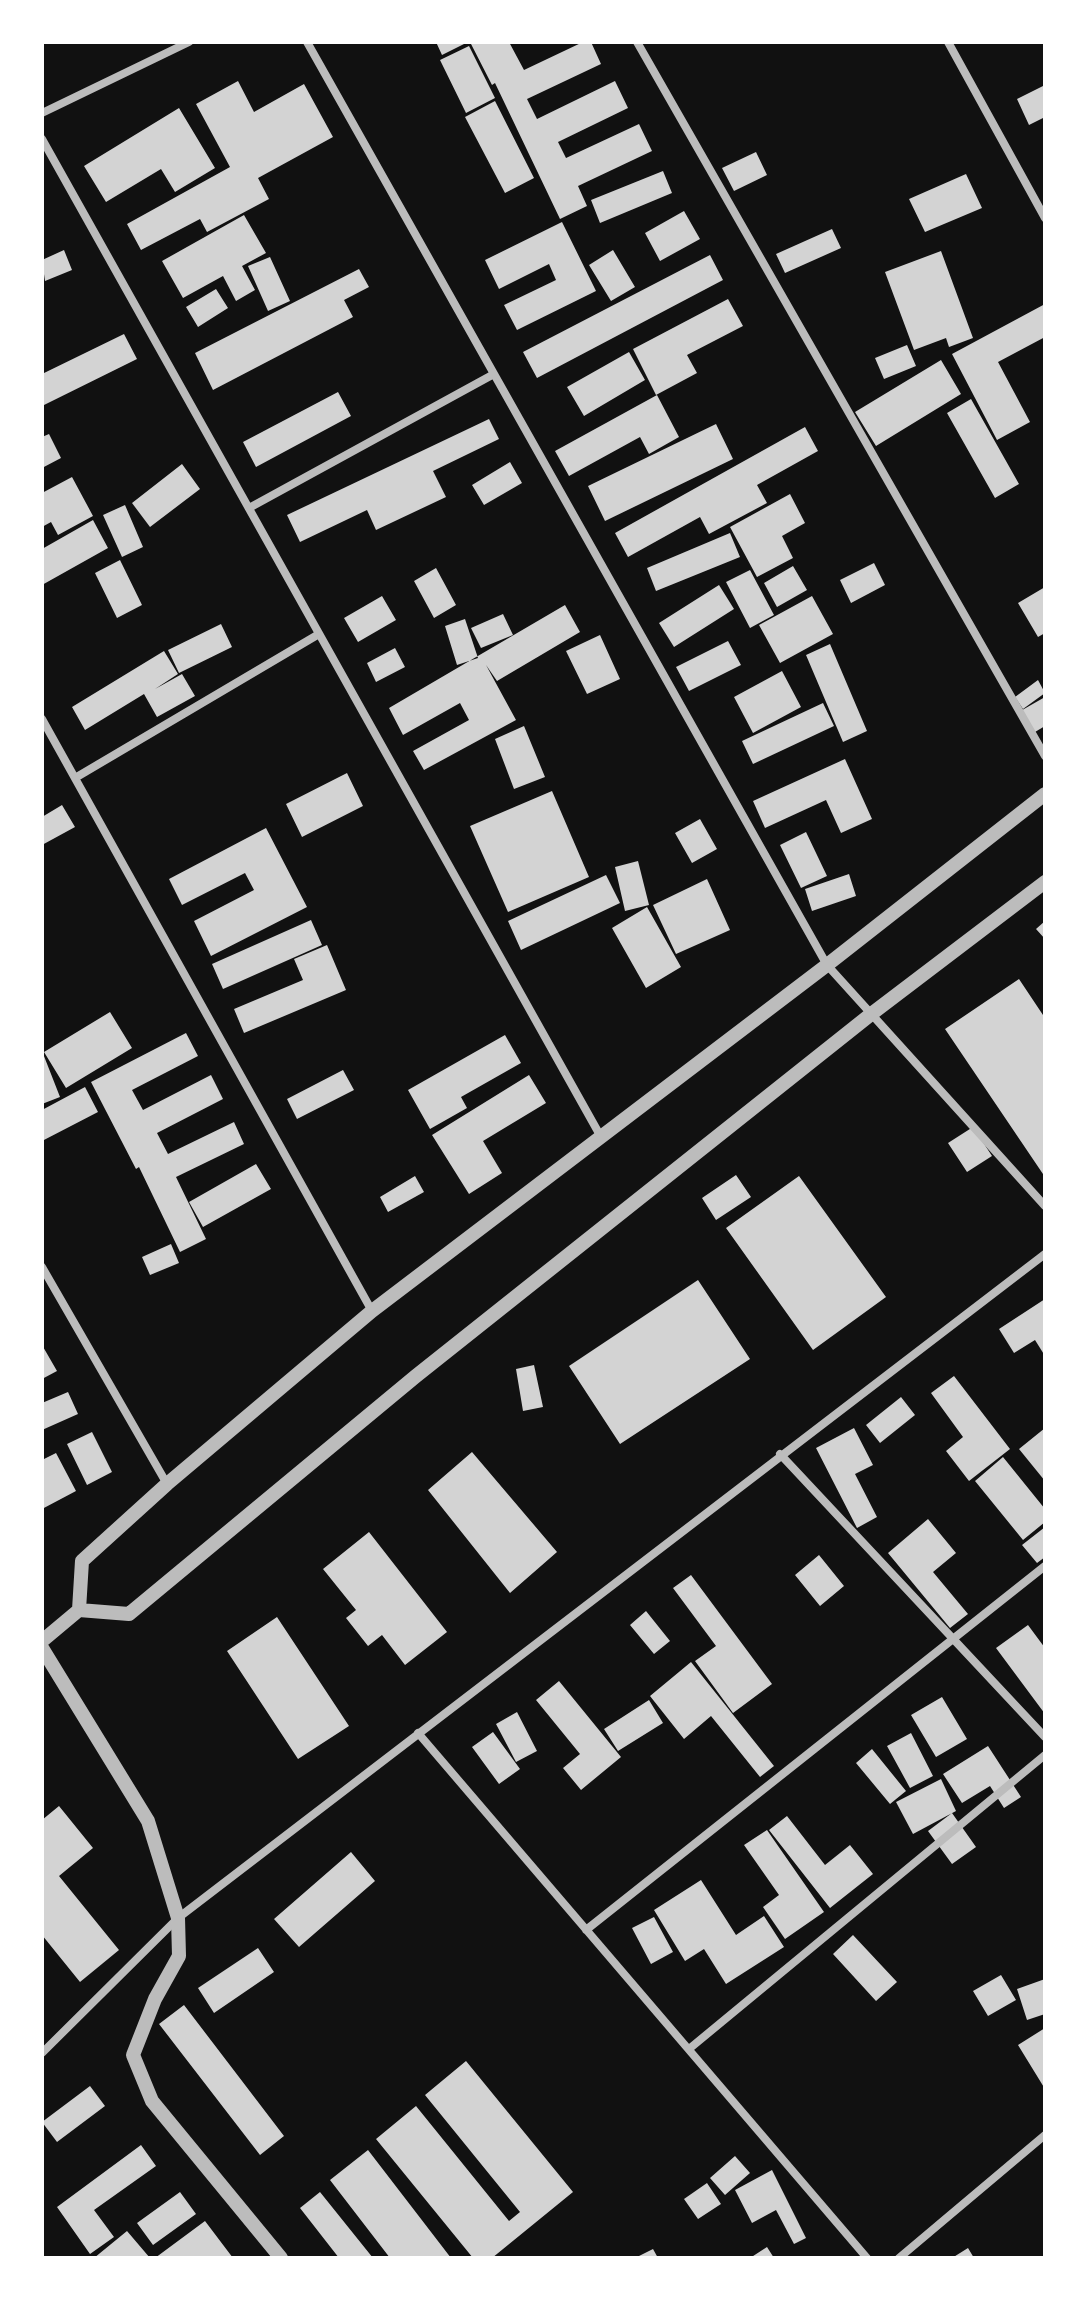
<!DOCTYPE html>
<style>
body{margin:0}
#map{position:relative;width:1087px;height:2300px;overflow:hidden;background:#111;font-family:Jost,sans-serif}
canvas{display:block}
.frame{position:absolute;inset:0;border:44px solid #fff;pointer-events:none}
</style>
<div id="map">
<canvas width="1087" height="2300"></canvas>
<div class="frame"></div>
</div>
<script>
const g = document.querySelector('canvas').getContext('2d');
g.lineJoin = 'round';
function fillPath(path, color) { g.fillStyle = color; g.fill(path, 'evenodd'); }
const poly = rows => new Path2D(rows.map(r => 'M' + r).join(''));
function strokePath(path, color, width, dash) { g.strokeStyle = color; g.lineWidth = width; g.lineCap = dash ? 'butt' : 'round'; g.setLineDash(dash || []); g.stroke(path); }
fillPath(poly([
 [436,42,468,42,442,55],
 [470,42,509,42,524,70,583,42,591,42,601,64,527,99,537,119,615,81,628,108,558,142,566,158,639,124,652,151,578,186,587,206,560,219,495,83,492,85],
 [469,46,495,98,466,113,440,60],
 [238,81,254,112,304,84,333,137,258,178,269,199,207,232,200,219,141,250,127,224,230,167,196,104],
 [1045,85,1045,117,1029,125,1017,99],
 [495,101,534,178,505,193,465,117],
 [179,108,215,168,175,192,161,169,106,202,84,166],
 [756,152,767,175,734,191,722,168],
 [663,171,672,193,600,223,591,200],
 [966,174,982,208,925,232,909,199],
 [684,211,700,239,660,261,645,233],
 [244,215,266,253,242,266,255,290,236,301,223,276,183,298,162,261],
 [562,222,596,291,517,330,504,305,556,280,549,264,499,289,485,260],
 [832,229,841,248,785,273,776,254],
 [64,250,72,270,45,281,42,260],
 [613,250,635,287,611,301,589,265],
 [941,251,973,338,949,347,946,338,914,350,885,272],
 [710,255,723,280,537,378,523,352],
 [270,257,290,301,268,311,248,266],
 [359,269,369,287,344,300,353,317,213,390,195,353],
 [216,289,228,308,198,327,186,307],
 [728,299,743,326,687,355,697,373,656,395,633,349],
 [1045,304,1045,337,998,362,1030,422,997,440,952,354],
 [124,334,137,359,42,406,42,374],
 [907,345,916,366,884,379,875,358],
 [629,352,645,380,584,416,567,387],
 [941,360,961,394,876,446,855,412],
 [338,392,351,416,256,467,243,442],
 [657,395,679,437,649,454,640,437,569,476,555,451],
 [971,399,1019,484,995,498,947,413],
 [489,419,499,439,433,471,446,497,376,530,367,510,300,542,287,515],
 [716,424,733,459,605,521,588,486],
 [805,427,818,451,757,485,767,503,709,534,700,517,628,557,615,533],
 [49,434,61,458,42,468,42,437],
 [510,462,522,483,484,505,472,485],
 [182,464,200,489,150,527,132,503],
 [72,477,93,516,58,535,51,522,42,527,42,493],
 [790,494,805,523,782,536,793,558,757,577,730,527],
 [125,505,143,547,122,557,103,515],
 [93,520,108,548,42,585,42,549],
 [730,533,740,557,656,591,647,568],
 [120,560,142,605,117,618,95,573],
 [874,563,885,585,851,603,840,580],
 [793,566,807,590,777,607,764,583],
 [436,568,456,605,434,618,414,581],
 [750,570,774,615,750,628,726,582],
 [719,585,734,609,674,647,659,623],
 [1045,587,1045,633,1038,637,1018,603],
 [382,596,396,620,358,642,344,618],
 [812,596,833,634,780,663,759,625],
 [565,605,580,632,497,681,486,665,516,720,424,770,413,751,469,720,460,703,403,735,389,708],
 [503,614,513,635,481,648,471,628],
 [465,619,478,658,457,665,445,626],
 [221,624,232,647,179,673,168,650],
 [600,635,620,679,587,694,566,651],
 [728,641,741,665,689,691,676,667],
 [830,644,867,731,843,742,806,655],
 [395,648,405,667,376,682,367,663],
 [164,651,178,674,155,689,182,674,195,696,157,717,144,694,85,730,72,707],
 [782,671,801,707,753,733,734,697],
 [1038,680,1045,693,1023,709,1015,697],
 [1045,697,1045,726,1030,735,1017,713],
 [823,703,834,726,753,764,742,741],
 [524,726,545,777,514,789,495,739],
 [845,759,872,819,841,833,826,800,765,828,753,801],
 [347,773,363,806,302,837,286,804],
 [552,791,589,877,508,912,470,826],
 [62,805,75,827,42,845,42,817],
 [700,819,717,849,692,863,675,833],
 [266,828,307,907,211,956,194,921,254,890,245,873,182,905,169,879],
 [806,832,827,876,801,888,780,845],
 [638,861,649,905,625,911,615,867],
 [849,874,856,896,812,911,805,889],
 [606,875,620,903,521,950,508,921],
 [707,879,730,930,676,954,653,905],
 [647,907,681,967,646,988,612,928],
 [311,920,322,945,223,989,212,964],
 [1045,921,1045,939,1036,929],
 [327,945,346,990,244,1033,234,1009,303,980,294,959],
 [1019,979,1045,1018,1045,1177,945,1029],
 [110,1012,132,1048,66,1088,44,1052],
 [186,1033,198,1056,132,1090,143,1110,211,1075,223,1099,157,1133,168,1154,234,1122,244,1144,176,1177,206,1239,180,1252,139,1167,136,1169,91,1082],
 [505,1035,521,1063,461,1097,467,1108,430,1129,408,1090],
 [42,1051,60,1097,42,1104],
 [343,1070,354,1090,297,1119,287,1099],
 [529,1075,546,1103,483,1141,502,1173,469,1194,432,1135],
 [85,1087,98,1112,42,1141,42,1110],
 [973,1127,992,1156,967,1172,948,1143],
 [256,1164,271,1189,203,1227,189,1202],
 [736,1175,751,1197,716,1220,702,1198],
 [415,1176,424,1192,388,1212,380,1197],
 [799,1176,886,1297,813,1350,726,1228],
 [171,1244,179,1263,150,1275,142,1257],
 [698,1280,750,1359,620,1444,569,1366],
 [1045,1299,1045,1356,1035,1340,1014,1353,999,1329],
 [42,1345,57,1371,42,1379],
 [534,1365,543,1407,523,1411,516,1369],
 [954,1376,1010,1449,969,1481,946,1451,963,1437,931,1393],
 [68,1392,78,1414,42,1430,42,1403],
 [901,1397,915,1415,880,1443,866,1425],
 [854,1428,873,1465,855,1474,877,1517,857,1528,816,1448],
 [1045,1428,1045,1481,1019,1449],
 [92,1432,112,1472,87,1485,67,1444],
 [472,1452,557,1552,510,1593,428,1490],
 [56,1453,76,1491,42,1509,42,1460],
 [1003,1457,1045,1509,1045,1522,1023,1540,975,1481],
 [928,1519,956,1553,933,1572,968,1614,950,1628,888,1553],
 [1045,1527,1045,1557,1037,1563,1022,1545],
 [369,1532,447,1632,405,1665,382,1635,368,1646,346,1618,356,1610,323,1569],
 [819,1555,844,1586,820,1606,795,1575],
 [691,1575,772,1684,733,1713,695,1661,716,1646,673,1588],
 [646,1611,670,1641,654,1654,630,1625],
 [277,1617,349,1726,298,1759,227,1651],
 [1028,1625,1045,1648,1045,1714,996,1648],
 [691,1662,774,1766,760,1777,711,1716,684,1739,650,1696],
 [559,1681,621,1757,581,1790,563,1768,580,1754,536,1700],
 [942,1697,967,1739,936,1757,911,1715],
 [649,1700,663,1723,618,1751,604,1729],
 [517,1712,537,1751,516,1762,496,1724],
 [493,1732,520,1769,499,1784,472,1747],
 [911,1733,933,1776,910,1788,887,1746],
 [988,1746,1021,1797,1004,1808,990,1786,962,1803,943,1774],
 [872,1749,906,1791,890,1804,856,1763],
 [941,1779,956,1811,913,1834,896,1802],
 [59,1806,93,1848,59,1876,119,1950,80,1982,42,1935,42,1820],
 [952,1813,976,1847,952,1864,928,1831],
 [787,1816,825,1865,850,1845,873,1874,830,1908,769,1830],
 [767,1830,824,1912,785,1939,763,1907,779,1895,744,1845],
 [351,1852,375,1881,299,1947,274,1919],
 [701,1880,736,1935,764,1916,784,1947,726,1984,704,1949,685,1961,654,1910],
 [654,1917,673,1952,651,1964,632,1928],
 [853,1935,897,1982,876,2001,833,1954],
 [258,1948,274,1972,214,2013,198,1988],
 [1001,1975,1016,2000,988,2016,973,1991],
 [1045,1979,1045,2014,1027,2020,1017,1989],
 [184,2005,284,2136,260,2155,159,2024],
 [1045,2028,1045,2089,1018,2045],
 [466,2061,573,2192,492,2258,473,2258,376,2139,416,2106,509,2221,520,2212,425,2095],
 [90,2086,105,2106,57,2142,42,2122],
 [141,2145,156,2166,94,2210,114,2237,90,2254,57,2207],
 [368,2150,451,2258,390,2258,330,2180],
 [735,2156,750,2173,725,2195,710,2178],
 [772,2170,806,2238,794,2244,776,2210,752,2223,735,2190],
 [707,2183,721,2204,698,2219,684,2199],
 [180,2192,196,2214,153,2245,137,2223],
 [320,2192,373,2258,339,2258,300,2208],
 [205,2221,233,2258,155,2258],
 [127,2231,150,2258,94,2258],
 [767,2247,774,2258,750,2258],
 [968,2248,974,2258,952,2258],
 [653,2249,658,2258,635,2258]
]), '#d3d3d3');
strokePath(poly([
 [307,42,827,965,1045,1206],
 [637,42,1045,756],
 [948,42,1045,218],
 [42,113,189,42],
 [42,139,601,1137],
 [249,508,494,374],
 [42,719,372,1311],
 [75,778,319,634],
 [42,1267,167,1484],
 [780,1454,1045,1737],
 [418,1733,867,2258],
 [586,1930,1045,1566],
 [689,2049,1045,1755],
 [42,2053,178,1918,1045,1254],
 [899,2258,1045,2135]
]), '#bcbcbc', 8);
strokePath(poly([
 [79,1610,82,1561,167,1484,372,1311,827,965,1045,794],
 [42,1641,79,1610,129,1614,416,1376,870,1015,1045,882],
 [42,1648,148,1821,178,1918,179,1956,155,1999,133,2055,152,2101,281,2258]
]), '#bcbcbc', 14);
</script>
